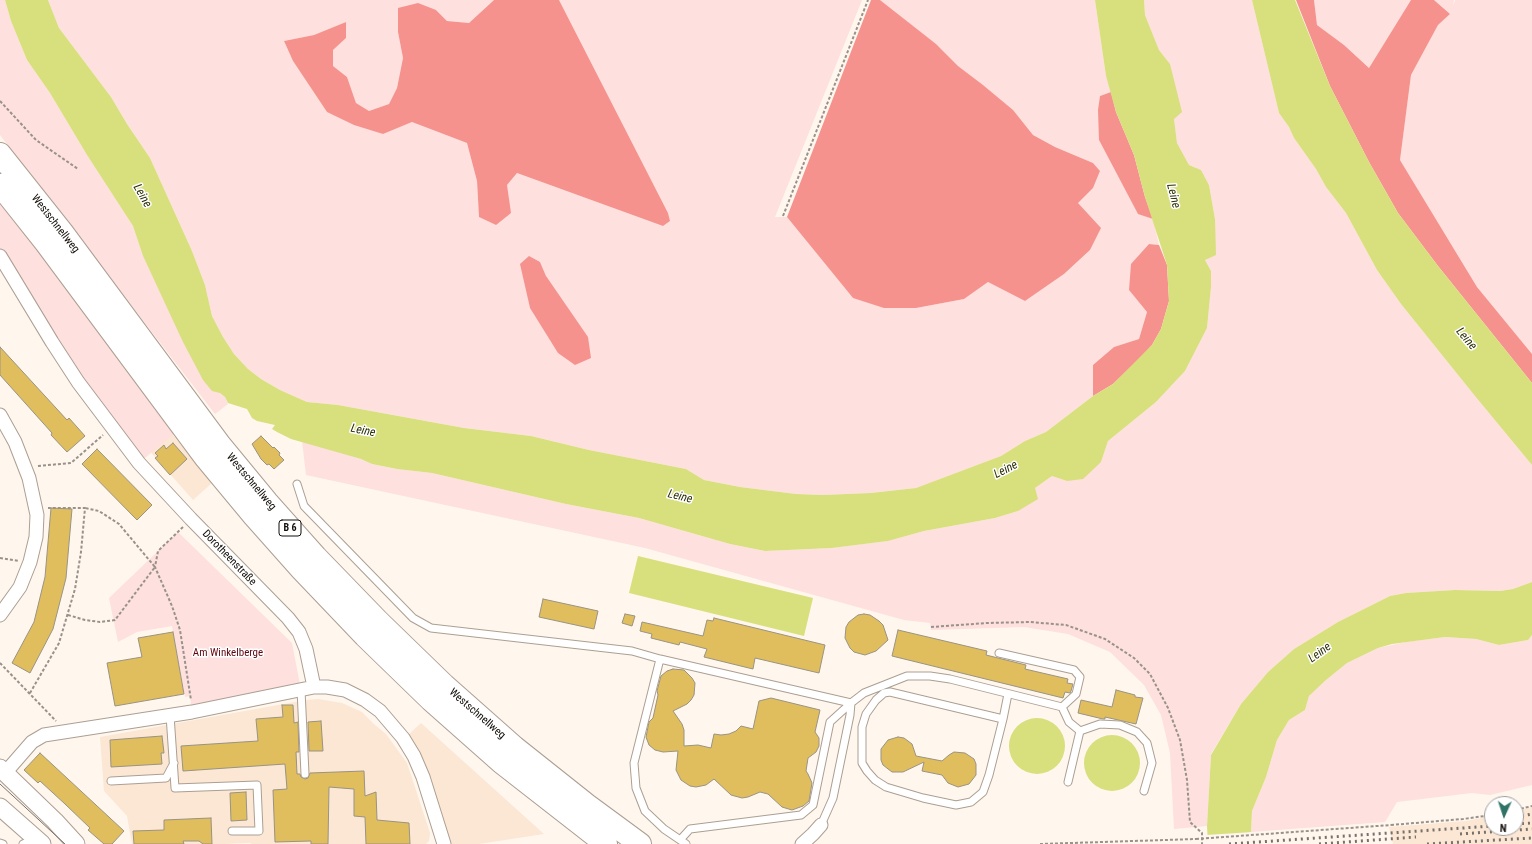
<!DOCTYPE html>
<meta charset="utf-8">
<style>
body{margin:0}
#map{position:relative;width:1532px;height:844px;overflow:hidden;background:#fff6ee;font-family:"Roboto Condensed",sans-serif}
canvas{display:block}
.north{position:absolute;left:1484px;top:796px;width:40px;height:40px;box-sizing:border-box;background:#fff;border:1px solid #a09f9d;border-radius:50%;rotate:183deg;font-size:11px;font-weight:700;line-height:16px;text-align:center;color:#120e09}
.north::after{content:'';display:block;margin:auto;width:14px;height:18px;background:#2f7366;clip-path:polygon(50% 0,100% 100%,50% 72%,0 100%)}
</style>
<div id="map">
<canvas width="1532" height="844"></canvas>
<div class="north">N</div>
</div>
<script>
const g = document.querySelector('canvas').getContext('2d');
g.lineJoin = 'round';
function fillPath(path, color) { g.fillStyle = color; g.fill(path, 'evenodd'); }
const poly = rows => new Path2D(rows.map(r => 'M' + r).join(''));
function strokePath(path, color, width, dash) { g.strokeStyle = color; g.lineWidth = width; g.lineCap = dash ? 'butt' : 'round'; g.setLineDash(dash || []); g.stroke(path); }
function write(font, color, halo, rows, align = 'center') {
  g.font = font + ' "Roboto Condensed",sans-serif'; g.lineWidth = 3; g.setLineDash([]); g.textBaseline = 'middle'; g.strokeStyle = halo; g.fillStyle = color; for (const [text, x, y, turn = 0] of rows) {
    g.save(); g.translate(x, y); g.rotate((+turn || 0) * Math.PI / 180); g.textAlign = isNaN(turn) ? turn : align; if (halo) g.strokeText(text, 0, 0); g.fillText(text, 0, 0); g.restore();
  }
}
fillPath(poly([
 [169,430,212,483,193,500,147,448],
 [318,699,342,703,362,712,375,725,386,734,407,763,430,833,429,841,426,844,252,844,250,843,224,844,132,844,127,816,104,791,100,737,306,700],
 [421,723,544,834,479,844,446,844,405,738],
 [1532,807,1532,844,1393,844,1389,827,1466,821,1492,816,1492,828,1516,828,1516,811]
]), '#fbe7d3');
fillPath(poly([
 [0,0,5,0,11,21,27,60,50,93,87,155,133,226,143,256,171,315,220,393,225,397,228,404,215,414,0,135],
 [48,0,494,0,469,23,447,21,436,10,398,32,403,58,397,88,389,104,369,111,356,103,347,77,333,66,333,50,346,38,346,22,314,35,284,41,293,61,327,112,383,134,412,122,467,143,477,181,479,217,496,225,507,185,517,173,663,226,670,221,668,213,559,0,862,0,775,217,787,217,853,298,916,308,964,299,988,282,1025,301,1064,274,1090,250,1078,203,1093,188,1100,171,1093,163,1055,147,1033,135,1012,110,983,85,958,66,940,48,880,0,1095,0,1106,76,1111,92,1100,96,1099,140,1138,213,1153,219,1159,245,1149,244,1129,290,1147,312,1139,339,1114,347,1094,365,1093,396,1046,432,1025,441,1001,456,916,488,871,493,823,495,796,494,740,487,704,480,686,469,589,450,531,436,464,428,338,405,307,402,280,390,261,379,248,369,234,354,223,337,212,316,205,285,192,251,150,158,127,124,111,97,59,28],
 [540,262,546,276,530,308,525,283],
 [1144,0,1252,0,1279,113,1289,127,1294,138,1316,169,1326,187,1346,213,1377,270,1401,304,1475,396,1532,465,1532,582,1513,589,1500,591,1455,590,1406,593,1390,596,1338,622,1294,649,1268,672,1241,704,1211,754,1207,826,1174,829,1170,753,1161,715,1144,685,1110,652,1068,634,1024,627,931,630,930,623,904,620,645,548,306,475,302,441,361,459,372,464,397,469,432,473,566,504,639,518,730,544,765,551,832,548,888,541,924,531,995,518,1018,511,1035,488,1052,476,1067,481,1101,462,1108,441,1156,402,1185,371,1207,328,1211,287,1211,271,1205,260,1215,219,1209,185,1201,170,1189,165,1177,143,1174,119,1170,64,1159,50,1145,15],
 [1314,0,1411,0,1369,68,1344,45,1317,25],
 [1434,0,1454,0,1453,6,1455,0,1532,0,1532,354,1477,287,1400,160,1411,75,1438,25,1450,14],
 [0,192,176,432,139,463,0,256],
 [178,532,292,643,301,690,192,712,190,696,185,697,172,626,137,632,118,642,109,598],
 [1532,635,1532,785,1490,795,1472,793,1397,802,1385,822,1251,832,1252,811,1266,777,1277,740,1289,720,1305,710,1309,696,1326,680,1347,663,1378,648,1406,642,1445,637,1476,639,1499,645,1528,640]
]), '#fee0de');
fillPath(poly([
 [494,0,559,0,668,213,670,221,663,226,517,173,507,185,511,213,496,225,479,217,477,181,467,143,412,122,383,134,354,125,327,112,293,61,284,41,314,35,346,22,346,38,333,50,333,66,347,77,356,103,369,111,389,104,397,88,403,58,398,32,398,8,418,3,436,10,447,21,469,23],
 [871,0,880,0,936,44,958,66,983,85,1013,110,1033,135,1055,147,1093,163,1100,171,1093,188,1078,203,1101,228,1090,250,1064,274,1025,301,988,282,964,299,916,308,884,308,853,298,787,217],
 [1296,0,1314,0,1317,25,1344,45,1369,68,1411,0,1434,0,1450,14,1438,25,1411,75,1400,160,1477,287,1532,354,1532,383,1438,266,1398,213,1369,162,1330,86],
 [1111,92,1116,112,1134,155,1145,197,1153,219,1138,214,1099,140,1098,110,1100,96],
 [1149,244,1159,245,1167,265,1169,301,1161,329,1152,345,1139,359,1113,384,1093,396,1093,365,1114,347,1139,339,1147,312,1129,290,1131,264],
 [529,256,540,262,546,276,588,337,591,358,575,365,558,353,530,308,520,264]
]), '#f6928d');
fillPath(poly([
 [5,0,48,0,59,28,111,97,127,124,150,158,192,251,205,285,212,316,223,337,234,354,248,369,261,379,280,390,307,402,338,405,464,428,531,436,589,450,686,469,704,480,740,487,796,494,823,495,871,493,916,488,1001,456,1025,441,1046,432,1093,396,1113,384,1152,345,1161,329,1169,301,1167,265,1145,197,1134,155,1116,112,1106,76,1095,0,1144,0,1145,15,1159,50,1170,64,1182,112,1174,119,1177,143,1189,165,1201,170,1209,185,1215,219,1216,255,1205,260,1211,271,1211,287,1207,328,1185,371,1156,402,1108,441,1101,462,1083,479,1067,481,1052,476,1035,488,1038,499,1018,511,995,518,924,531,888,541,832,548,765,551,730,544,639,518,566,504,432,473,397,469,372,464,361,459,291,439,277,432,272,429,275,425,257,421,252,418,247,409,228,403,225,397,220,393,212,391,203,380,183,342,143,256,133,226,87,155,50,93,27,60,11,21],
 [1252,0,1295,0,1330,86,1369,162,1398,213,1438,266,1532,383,1532,465,1475,396,1401,304,1377,270,1346,213,1326,187,1316,169,1294,138,1289,127,1279,113],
 [638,556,813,598,804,636,629,593],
 [1532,582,1532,635,1528,640,1499,645,1476,639,1445,637,1392,644,1378,648,1347,663,1326,680,1309,696,1305,710,1289,720,1277,740,1266,777,1252,811,1251,832,1208,844,1207,826,1211,755,1241,704,1268,672,1294,649,1338,622,1390,596,1406,593,1455,590,1500,591,1513,589],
 '1009 746a28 28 0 1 1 56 0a28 28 0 1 1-56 0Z',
 '1084 763a28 28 0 1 1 56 0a28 28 0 1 1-56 0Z'
]), '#d8df7d');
fillPath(poly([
 [1253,832,1253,844,1206,844,1206,835]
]), '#fff6ee');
const building = poly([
 [0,347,67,420,69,418,85,436,67,452,51,435,52,433,0,375,0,347],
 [261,436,273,448,274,447,280,453,279,455,284,460,274,469,269,464,267,465,261,459,252,444,261,436],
 [173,443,187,459,170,475,155,458,158,456,155,453,164,445,166,449,173,443],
 [97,449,152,505,137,520,82,464,97,449],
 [51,508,72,509,66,578,53,629,30,673,12,663,34,622,45,577,51,508],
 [543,599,598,611,594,629,539,617,543,599],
 [625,614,635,616,632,626,622,623,625,614],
 [864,614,870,615,879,621,883,625,888,640,876,651,865,655,854,652,850,648,845,638,846,627,849,622,858,615,864,614],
 [714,618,825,645,819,673,755,658,753,669,704,657,707,649,680,642,679,645,651,638,652,634,640,631,642,622,703,636,707,620,713,621,714,618],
 [898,630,987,651,986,655,1026,665,1025,669,1068,679,1067,683,1073,684,1071,691,1070,693,1065,692,1063,698,892,656,898,630],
 [173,632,184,694,115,706,107,663,142,657,138,638,173,632],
 [673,669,684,670,692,678,695,683,694,695,691,700,687,704,673,711,682,724,684,730,684,746,698,745,711,748,714,734,721,735,729,734,736,731,741,726,753,729,759,701,771,698,820,710,815,732,819,738,819,746,816,752,808,758,806,771,808,774,812,783,809,801,803,806,792,810,782,807,768,794,760,792,748,797,742,798,731,795,714,779,706,785,696,787,690,786,681,780,676,770,678,751,663,752,655,750,649,745,646,737,649,722,653,718,658,695,657,691,661,676,667,671,673,669],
 [1116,690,1135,695,1135,697,1143,698,1136,724,1105,717,1105,719,1103,719,1078,713,1081,700,1112,707,1116,690],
 [282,705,293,705,294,723,298,722,299,752,296,752,297,774,300,774,301,777,305,779,308,778,310,773,364,771,365,796,376,792,377,820,409,823,410,844,366,844,365,817,354,816,354,789,329,787,328,844,311,844,311,841,275,842,273,790,287,789,285,764,183,771,181,746,258,741,256,719,283,717,282,705],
 [321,721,323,751,309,751,308,722,321,721],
 [162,736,164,753,161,753,162,764,111,767,110,740,162,736],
 [898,737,904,738,912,744,916,756,942,761,949,755,954,752,965,753,974,759,976,764,976,775,969,784,958,787,948,783,942,775,922,771,924,762,903,772,892,772,883,765,881,760,881,749,888,740,898,737],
 [40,753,124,831,112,844,104,844,88,830,90,828,65,804,40,781,38,783,24,770,40,753],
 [246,792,247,820,231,821,230,793,246,792],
 [211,818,212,844,203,844,199,841,183,841,184,844,134,844,133,831,164,830,164,820,211,818]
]);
fillPath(building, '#e0be5e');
strokePath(building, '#999383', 1);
const service = poly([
 [297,484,304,506,413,618,431,628,632,651,660,659,851,703],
 [999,653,1074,670,1080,677,1076,694,1062,707],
 [660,659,634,763,636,788,645,811,664,829,686,844],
 [301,690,305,774],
 [170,715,175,788,257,785,259,831,232,831],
 [1003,719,890,692,884,693,876,700,866,714,862,727,862,763,867,771,875,780,886,787,923,798,956,805,971,802,983,792,989,775,1003,719,1008,694],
 [111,781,166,778,174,763],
 [1068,782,1080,731],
 [821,825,833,798,850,715,851,703,864,693,907,676,930,676,950,679,1062,707,1069,722,1080,731,1100,724,1120,725,1137,732,1147,743,1152,763,1144,791],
 [680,840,690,829,801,815,813,805,830,722,851,703],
 [0,843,3,844],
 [23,844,35,839]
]);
const minor = poly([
 [0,256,52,342,78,382,139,463,191,519,288,618,299,632,306,649,314,687,327,687,345,690,365,700,380,711,403,738,414,756,423,777,444,844],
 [0,415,15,442,29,478,37,515,36,537,30,562,20,587,0,615],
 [5,773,32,742,44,735,192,712,314,687],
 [802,844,813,834,821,825]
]);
const tertiary = poly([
 [0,768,55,821,76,844],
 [0,807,42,844]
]);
const trunk = poly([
 [0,154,62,232,220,445,267,502,316,557,378,621,444,685,514,747,587,805,640,844],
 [0,185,46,243,205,457,254,516,302,570,365,636,431,700,501,762,606,844]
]);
strokePath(service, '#ac9f92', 9);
strokePath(minor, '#ac9f92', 15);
strokePath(tertiary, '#ac9f92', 19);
strokePath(trunk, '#ac9f92', 24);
strokePath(poly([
 [0,101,36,140,78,169],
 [783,216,868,0],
 [38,466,71,463,103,435],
 [183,527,158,551,155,567,172,606,180,630,191,700],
 [0,558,19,561],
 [68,615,85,620,100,622,115,620,155,567,119,524,99,511,85,508],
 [931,627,987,623,1030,622,1066,625,1105,639,1134,658,1150,674,1168,708,1180,740,1187,780,1190,822,1202,833,1202,844],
 [0,663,56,721],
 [30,693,59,643,75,589,81,552,85,508,48,508],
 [1516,810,1532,806],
 [1391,825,1463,819,1492,815],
 [1040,844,1196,839]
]), '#98928b', 2, [3, 2]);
strokePath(service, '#fff', 7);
strokePath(minor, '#fff', 13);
strokePath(tertiary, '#fff', 17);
strokePath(trunk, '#fff', 22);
strokePath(poly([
 [0,784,65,844]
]), '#77716b', 1);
strokePath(poly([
 [1516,817,1532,814],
 [1516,824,1532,823],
 [1460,834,1532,829],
 [1229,844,1492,826],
 [1319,844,1416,837],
 [1427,844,1532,838]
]), '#77716b', 3, [2, 4]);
strokePath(poly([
 [1196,839,1391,825]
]), '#98928b', 2, [3, 2]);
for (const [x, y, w] of [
 [290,528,22]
]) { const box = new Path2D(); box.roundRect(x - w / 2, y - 8, w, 16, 3); g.fillStyle = '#fff'; g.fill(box); strokePath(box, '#120e09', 1); }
write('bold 10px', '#120e09', null, [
 ["B 6",290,528]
]);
write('11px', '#120e09', '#fff', [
 ["Westschnellweg",55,224,52],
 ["Westschnellweg",251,482,50],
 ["Dorotheenstraße",229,558,46],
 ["Westschnellweg",477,714,41]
]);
write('11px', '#60040e', '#fff', [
 ["Am Winkelberge",228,653]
]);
write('italic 12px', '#2c2e03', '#fff', [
 ["Leine",142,196,60],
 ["Leine",1173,196,76],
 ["Leine",1466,339,50],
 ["Leine",363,431,11],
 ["Leine",1006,470,-27],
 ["Leine",680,497,14],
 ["Leine",1320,653,-36]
]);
</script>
